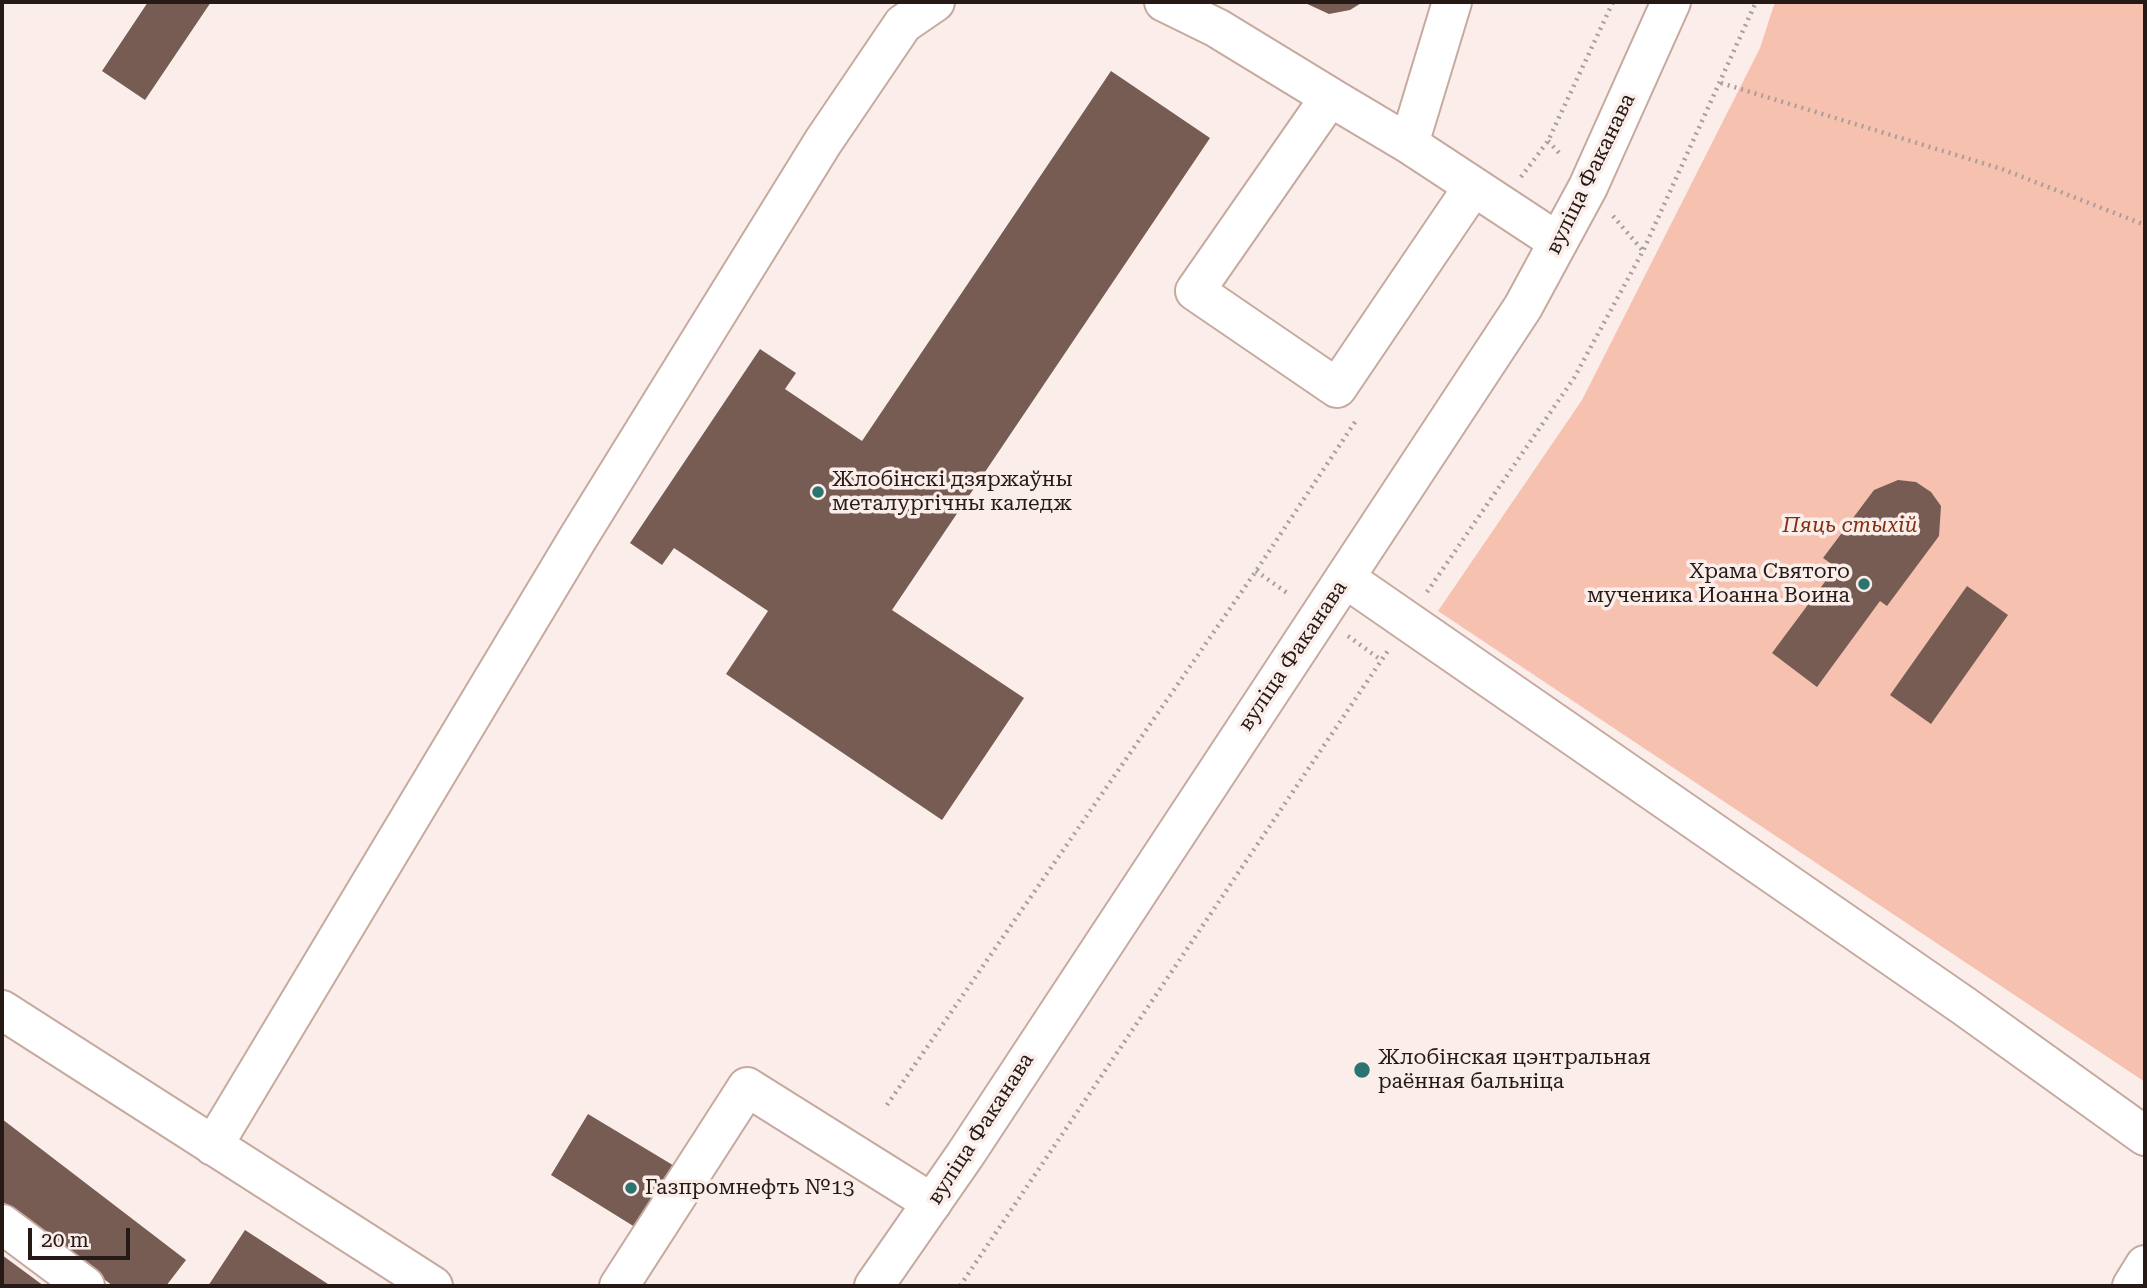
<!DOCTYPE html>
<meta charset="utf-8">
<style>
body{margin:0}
#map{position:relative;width:2147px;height:1288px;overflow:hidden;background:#fbeeea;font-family:"Roboto Serif",serif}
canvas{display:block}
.frame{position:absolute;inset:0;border:4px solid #251a16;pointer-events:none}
.scale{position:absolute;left:28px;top:1228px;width:102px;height:32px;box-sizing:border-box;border:4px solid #251a16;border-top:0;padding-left:9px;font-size:21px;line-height:24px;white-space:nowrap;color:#251a16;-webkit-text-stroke:5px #fbeeea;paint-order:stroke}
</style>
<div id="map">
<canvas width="2147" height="1288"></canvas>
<div class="frame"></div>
<div class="scale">20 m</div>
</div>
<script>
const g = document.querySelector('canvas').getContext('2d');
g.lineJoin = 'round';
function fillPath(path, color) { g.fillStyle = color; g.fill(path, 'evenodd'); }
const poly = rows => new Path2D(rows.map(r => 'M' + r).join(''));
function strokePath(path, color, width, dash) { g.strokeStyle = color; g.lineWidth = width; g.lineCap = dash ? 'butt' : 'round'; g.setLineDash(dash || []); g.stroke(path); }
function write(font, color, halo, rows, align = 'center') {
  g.font = font + ' "Roboto Serif",serif'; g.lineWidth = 7; g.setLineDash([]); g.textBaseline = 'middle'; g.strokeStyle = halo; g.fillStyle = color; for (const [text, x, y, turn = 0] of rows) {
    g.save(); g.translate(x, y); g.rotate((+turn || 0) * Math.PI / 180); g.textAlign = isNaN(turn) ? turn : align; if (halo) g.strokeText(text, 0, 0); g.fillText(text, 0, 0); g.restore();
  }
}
fillPath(poly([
 [1775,2,2145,2,2145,1082,1438,611,1582,400,1760,48]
]), '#f6c1af');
fillPath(poly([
 [148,2,211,2,145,100,102,71],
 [1303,2,1363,2,1350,10,1329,14],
 [1111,71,1210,138,892,610,1024,698,942,820,726,674,768,611,674,548,662,565,630,543,760,349,796,373,785,389,862,441],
 [1898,480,1916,482,1931,492,1941,506,1939,536,1887,606,1880,601,1817,687,1772,653,1836,567,1823,558,1874,490],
 [1967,586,2008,615,1931,724,1890,695],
 [588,1114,681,1170,643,1232,551,1175],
 [2,1119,186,1260,166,1286,113,1286,2,1201],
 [245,1230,331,1286,208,1286],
 [2,1255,44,1286,2,1286]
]), '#765c53');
const minor = poly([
 [1164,2,1217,28,1330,97],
 [1409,144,1452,2],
 [1473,187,1337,388,1195,291,1330,97,1409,144,1558,242],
 [1345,578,1964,1006,2145,1136],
 [2,1010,433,1286],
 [213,1146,578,538,823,142,903,24,935,2],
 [2,1224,85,1286],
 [619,1286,747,1087,932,1203],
 [2132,1286,2145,1265]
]);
const major = poly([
 [874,1286,965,1155,1523,307,1588,187,1671,2]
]);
strokePath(minor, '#c6a99f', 42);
strokePath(major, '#c6a99f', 42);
strokePath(poly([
 [1721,83,2002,169,2145,225],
 [1548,141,1562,156],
 [1521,177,1548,141,1613,2],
 [1613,216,1643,251],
 [1256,571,1290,595],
 [1427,592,1574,378,1643,251,1756,2],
 [1348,636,1381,660],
 [887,1105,1256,571,1357,419],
 [960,1286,1389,649]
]), '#aa9e9a', 4.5, [2, 5]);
strokePath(minor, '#fff', 38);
strokePath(major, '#fff', 38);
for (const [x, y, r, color] of [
 [818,492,7,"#2b7470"],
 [1864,584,7,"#2b7470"],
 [1362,1070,9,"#2b7470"],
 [631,1188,7,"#2b7470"]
]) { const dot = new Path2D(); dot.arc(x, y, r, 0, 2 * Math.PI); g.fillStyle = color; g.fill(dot); strokePath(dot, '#fbeeea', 2.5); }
write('21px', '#251a16', '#fbeeea', [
 ["вуліца Факанава",1591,174,-64],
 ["вуліца Факанава",1293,656,-56],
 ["вуліца Факанава",981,1129,-57]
]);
write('21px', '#251a16', '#fbeeea', [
 ["Жлобінскі дзяржаўны",832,480],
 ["металургічны каледж",832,504],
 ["Храма Святого",1850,572,"right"],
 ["мученика Иоанна Воина",1850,596,"right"],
 ["Жлобінская цэнтральная",1378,1058],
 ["раённая бальніца",1378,1082],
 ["Газпромнефть №13",645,1188]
], 'left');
write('italic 21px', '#813111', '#fbeeea', [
 ["Пяць стыхій",1850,526]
]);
</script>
